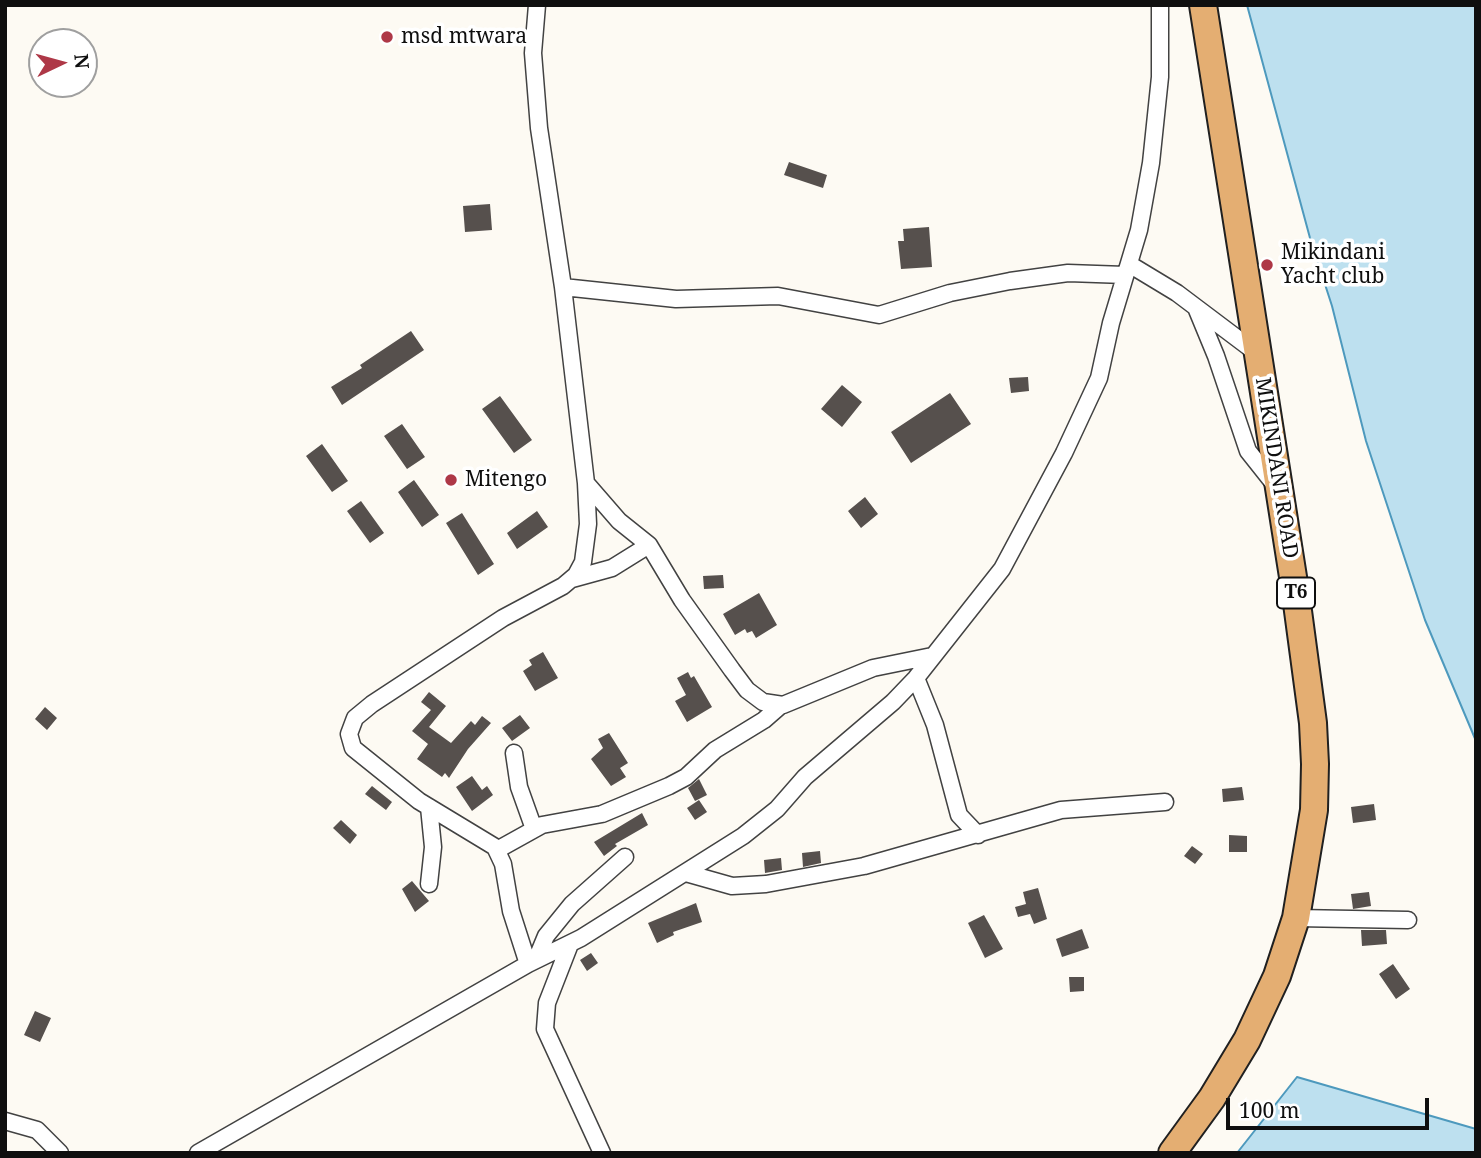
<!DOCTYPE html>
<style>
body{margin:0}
#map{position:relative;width:1481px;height:1158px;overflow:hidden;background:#fdfaf3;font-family:"Noto Serif",serif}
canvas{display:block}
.frame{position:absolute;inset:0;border:7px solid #0f0f0f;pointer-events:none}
.north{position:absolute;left:28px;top:28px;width:70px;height:70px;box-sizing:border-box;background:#fff;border:2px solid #9f9f9f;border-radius:50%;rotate:85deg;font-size:19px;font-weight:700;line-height:28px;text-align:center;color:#0f0f0f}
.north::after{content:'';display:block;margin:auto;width:24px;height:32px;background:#ae3847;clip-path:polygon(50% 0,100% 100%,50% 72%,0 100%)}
.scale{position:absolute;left:1226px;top:1098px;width:203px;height:32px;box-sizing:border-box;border:4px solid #0f0f0f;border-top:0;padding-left:9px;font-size:21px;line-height:24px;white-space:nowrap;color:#0f0f0f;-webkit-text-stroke:5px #fff;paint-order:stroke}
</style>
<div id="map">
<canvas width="1481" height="1158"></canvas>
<div class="frame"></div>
<div class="north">N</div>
<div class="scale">100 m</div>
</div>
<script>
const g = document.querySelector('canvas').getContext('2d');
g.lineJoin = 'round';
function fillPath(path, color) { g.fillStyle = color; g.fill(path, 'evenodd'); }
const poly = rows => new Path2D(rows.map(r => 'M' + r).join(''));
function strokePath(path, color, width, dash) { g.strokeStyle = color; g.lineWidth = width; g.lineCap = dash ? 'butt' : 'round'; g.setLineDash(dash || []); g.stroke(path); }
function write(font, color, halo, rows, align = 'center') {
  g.font = font + ' "Noto Serif",serif'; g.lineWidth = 7; g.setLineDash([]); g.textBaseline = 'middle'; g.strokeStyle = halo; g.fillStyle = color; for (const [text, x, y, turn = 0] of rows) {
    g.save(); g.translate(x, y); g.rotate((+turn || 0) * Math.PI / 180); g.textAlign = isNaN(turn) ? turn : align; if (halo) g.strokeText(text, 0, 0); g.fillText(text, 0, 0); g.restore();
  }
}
const water = poly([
 [1247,5,1476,5,1476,741,1425,620,1366,441,1332,306,1310,238,1247,5],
 [1297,1077,1476,1129,1476,1153,1237,1153,1297,1077]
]);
fillPath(water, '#bde0ef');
strokePath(water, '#4d99bd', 2);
fillPath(poly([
 [789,162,827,175,823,188,784,175],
 [490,204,492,230,465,232,463,206],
 [929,227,932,267,901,269,898,241,904,241,903,229],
 [411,331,424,350,342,405,331,387,362,368,360,365],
 [1028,377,1029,391,1011,393,1009,378],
 [842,385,862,402,842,427,821,409],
 [950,393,971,424,911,463,891,432],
 [500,396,532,440,514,453,482,409],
 [402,424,425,457,407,469,384,436],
 [322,444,348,481,332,492,306,456],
 [414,480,439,515,422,527,398,492],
 [865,497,878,514,861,528,848,511],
 [361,501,384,533,370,543,347,511],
 [537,511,548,527,517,549,507,533],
 [462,513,494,564,478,575,446,523],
 [723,575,724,588,704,589,703,576],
 [759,593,777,625,756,638,752,631,747,633,745,629,735,635,723,614],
 [543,652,558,678,535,691,523,671,532,665,529,660],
 [688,672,691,678,694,676,712,707,687,722,675,701,686,695,677,678],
 [429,692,446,706,429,727,451,743,471,721,475,725,482,716,491,723,468,749,449,778,445,773,442,777,417,759,428,744,412,731,431,710,421,702],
 [45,707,57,718,47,730,35,719],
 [520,715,530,728,512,741,502,728],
 [609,733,628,763,620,768,626,777,611,786,591,759,603,748,598,739],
 [472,776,482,790,487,786,493,795,472,811,456,787],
 [699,779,707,795,695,801,688,788],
 [372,786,392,802,386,810,365,794],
 [1242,787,1244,800,1223,802,1222,789],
 [699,800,707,812,695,820,687,808],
 [1374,804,1376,820,1353,823,1351,807],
 [642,813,648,825,615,844,617,846,604,856,594,842],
 [341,820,357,835,350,844,333,828],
 [1229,835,1247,836,1247,852,1229,852],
 [1192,846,1203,854,1195,864,1184,856],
 [820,851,821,863,803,867,802,853],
 [781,858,782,870,765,873,764,860],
 [412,881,429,901,415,912,402,889],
 [1038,888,1047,919,1034,924,1030,914,1018,917,1015,907,1026,904,1023,892],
 [1369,892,1371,906,1353,909,1351,894],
 [696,903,702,922,673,932,674,935,657,943,648,923],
 [984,915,1003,949,985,958,968,923],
 [1082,929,1089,948,1062,957,1056,939],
 [1361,930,1386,930,1387,944,1362,946],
 [591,953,598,963,587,971,580,960],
 [1393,964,1410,989,1396,999,1379,974],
 [1069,977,1084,977,1084,991,1070,992],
 [35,1011,51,1018,40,1042,24,1035]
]), '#56504d');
const minor = poly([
 [1129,264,1177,293,1258,354],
 [563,287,676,299,778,296,879,315,950,293,1010,281,1068,273,1125,275],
 [1197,310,1216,356,1248,451,1275,485],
 [586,483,619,521,649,545,682,600,732,670,747,690,763,702,783,705,873,668,932,656],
 [572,579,612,568,649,545],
 [916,678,935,725,959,815,978,835],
 [514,753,519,787,534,829],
 [497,850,542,825,602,814,669,786,686,777,715,750,764,720,780,706],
 [686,873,732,886,766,884,864,866,1061,810,1165,802],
 [429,884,433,847,429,807],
 [1296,918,1408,920],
 [570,944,547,1003,545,1029,602,1153],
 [536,960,546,936,572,904,625,857],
 [528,964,511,911,503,864,495,847,419,801,353,748,349,734,355,718,372,704,503,618,563,586,576,575,583,562,588,524,586,483,563,287,539,128,533,53,537,5],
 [5,1121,37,1130,60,1153],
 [198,1153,528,964,581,938,743,836,777,809,805,777,893,702,916,678,1002,569,1064,453,1099,378,1111,323,1139,230,1151,163,1160,77,1160,5]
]);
const trunk = poly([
 [1172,1153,1212,1098,1247,1040,1277,976,1296,918,1314,810,1315,764,1313,723,1296,596,1203,5]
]);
strokePath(minor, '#424242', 19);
strokePath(trunk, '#202020', 30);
strokePath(minor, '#fff', 16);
strokePath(trunk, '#e4ae72', 26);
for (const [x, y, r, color] of [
 [387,37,7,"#ae3847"],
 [1267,265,7,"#ae3847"],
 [451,480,7,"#ae3847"]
]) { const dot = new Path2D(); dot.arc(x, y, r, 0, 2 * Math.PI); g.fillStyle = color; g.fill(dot); strokePath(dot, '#fff', 2.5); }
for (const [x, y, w] of [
 [1296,593,38]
]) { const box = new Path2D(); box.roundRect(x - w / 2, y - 15.5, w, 31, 5); g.fillStyle = '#fff'; g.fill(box); strokePath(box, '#0f0f0f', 2); }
write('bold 19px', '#0f0f0f', null, [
 ["T6",1296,593]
]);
write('21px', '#0f0f0f', '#fff', [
 ["msd mtwara",401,37],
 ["Mikindani",1281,253],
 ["Yacht club",1281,277],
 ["Mitengo",465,480]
], 'left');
write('21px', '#0f0f0f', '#fff', [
 ["MIKINDANI ROAD",1276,468,81]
]);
</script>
